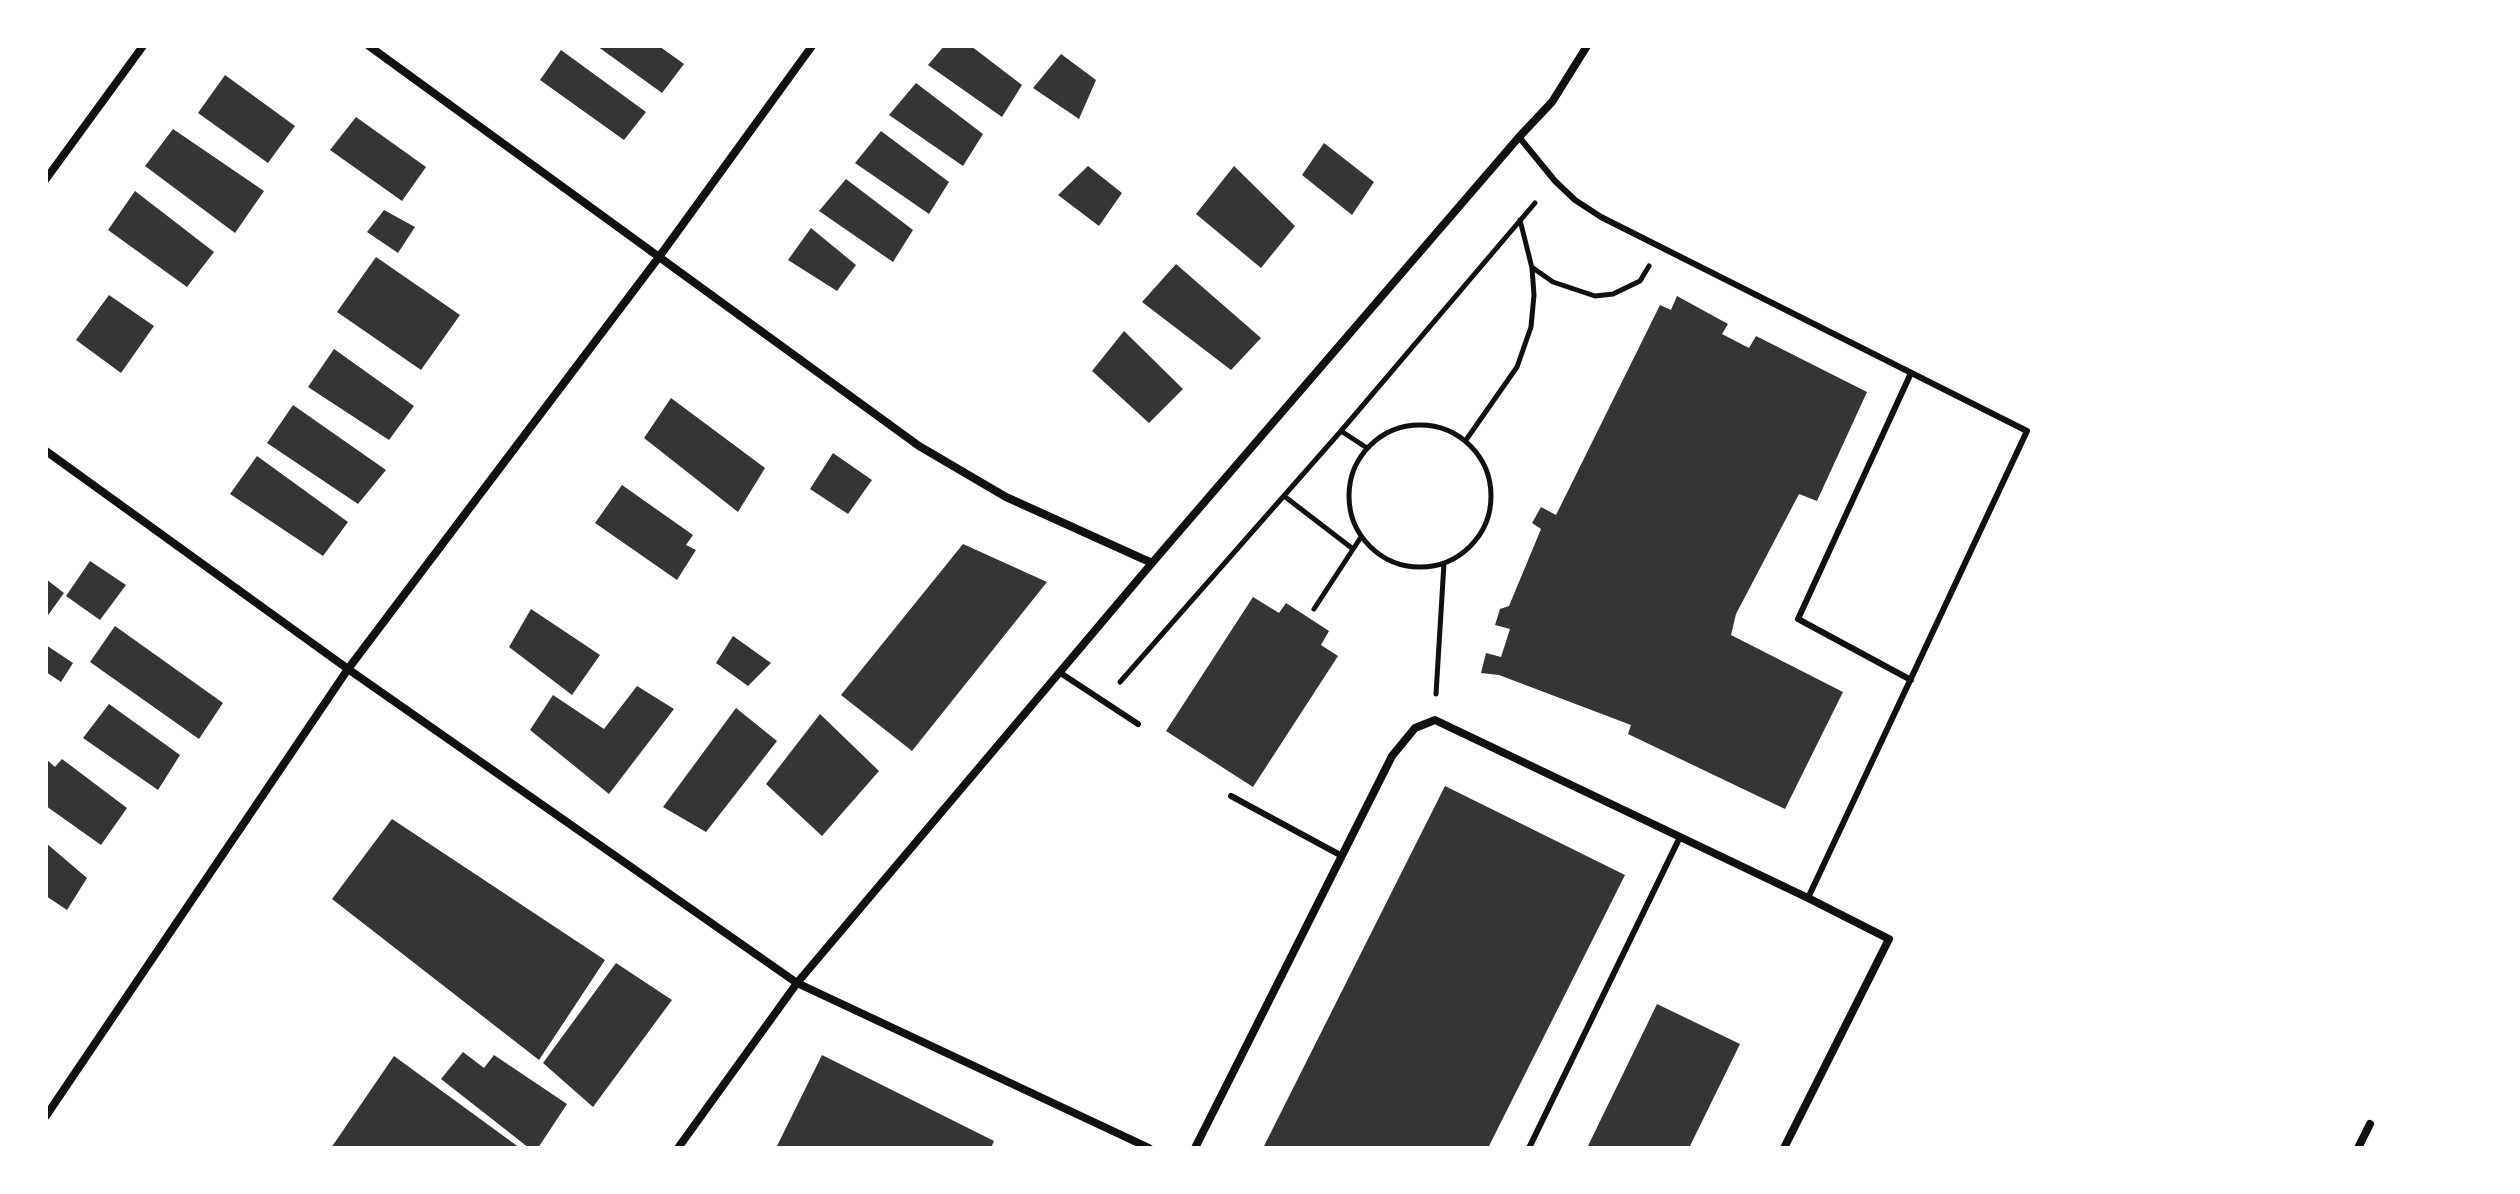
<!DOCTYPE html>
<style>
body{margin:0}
#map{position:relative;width:2520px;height:1194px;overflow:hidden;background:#fff;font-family:Raleway,sans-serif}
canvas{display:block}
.frame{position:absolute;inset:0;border:48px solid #fff;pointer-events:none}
</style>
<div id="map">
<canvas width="2520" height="1194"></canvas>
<div class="frame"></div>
</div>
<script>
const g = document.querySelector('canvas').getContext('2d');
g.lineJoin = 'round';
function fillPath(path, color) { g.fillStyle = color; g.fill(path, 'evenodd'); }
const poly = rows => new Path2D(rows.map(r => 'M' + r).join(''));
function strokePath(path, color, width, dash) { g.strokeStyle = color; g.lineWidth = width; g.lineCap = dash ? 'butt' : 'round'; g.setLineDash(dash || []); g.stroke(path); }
fillPath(poly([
 [597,46,659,46,684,64,662,93],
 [944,46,971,46,1022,85,1002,117,928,65],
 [561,50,646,112,624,140,540,80],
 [1061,54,1096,80,1079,119,1033,88],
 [225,75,295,126,268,163,198,113],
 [916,83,983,134,963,166,889,115],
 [356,117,426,167,402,201,330,150],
 [173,129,264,191,235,233,145,166],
 [881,131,949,182,929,214,855,163],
 [1324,143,1374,182,1352,215,1302,175],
 [1088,166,1122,193,1099,226,1058,195],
 [1234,166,1295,226,1261,268,1196,214],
 [846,179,913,230,893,262,819,211],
 [135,191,214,252,187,287,108,230],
 [384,210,415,227,398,253,367,232],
 [811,228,856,265,837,291,788,260],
 [376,257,460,315,421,370,337,312],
 [1176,264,1261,338,1231,370,1142,302],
 [109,295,154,326,121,373,76,340],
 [1677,296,1728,324,1722,334,1749,348,1756,336,1867,392,1817,501,1799,494,1736,614,1731,635,1843,692,1785,809,1628,734,1631,725,1499,675,1481,673,1486,653,1501,657,1510,629,1495,625,1500,609,1509,606,1541,529,1532,523,1541,507,1556,515,1660,305,1671,310],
 [1124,331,1183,389,1149,423,1092,371],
 [334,349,414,406,389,440,308,387],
 [671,398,765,468,738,512,644,438],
 [293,405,386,470,358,504,267,443],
 [833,453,872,480,848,514,810,489],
 [257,456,348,522,323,556,230,494],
 [622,485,693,535,686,545,696,550,677,580,595,523],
 [963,544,1047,582,912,751,841,695],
 [90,561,126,585,100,620,66,596],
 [46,579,64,593,46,618],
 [1253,597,1279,613,1286,603,1329,631,1321,645,1338,656,1253,787,1166,731],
 [531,609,600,655,572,695,509,647],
 [115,626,223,703,199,739,90,662],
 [733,636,771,663,748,686,716,663],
 [46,645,73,663,61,682,46,672],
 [637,686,674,709,609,794,530,730,553,695,604,729],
 [109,704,180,755,158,790,83,738],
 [736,708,777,741,706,832,663,807],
 [820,714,879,771,822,836,766,784],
 [46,759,55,767,62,759,127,808,101,845,46,806],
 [1445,786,1625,875,1488,1148,1263,1148],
 [392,819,605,960,539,1060,332,899],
 [46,843,87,878,67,910,46,896],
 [616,963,672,1000,593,1107,543,1063],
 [1657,1004,1740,1044,1689,1148,1587,1148],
 [463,1052,484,1068,494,1055,567,1104,538,1148,529,1148,441,1079],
 [822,1055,994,1141,991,1148,776,1148],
 [394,1056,520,1148,331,1148]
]), '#353535');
strokePath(poly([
 [1533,268,1553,282,1595,296,1613,294,1640,281,1649,266],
 '1349 496a71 71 0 1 1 142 0a71 71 0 1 1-142 0Z',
 [1341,431,1367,448],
 [1466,440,1517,367,1531,327,1534,295,1532,268,1520,220],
 [1284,496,1353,549],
 [1314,609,1361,537],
 [1120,682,1341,431,1535,203],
 [1436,694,1444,563]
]), '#111', 5);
strokePath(poly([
 [1519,137,1555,181,1575,200,1601,217,2027,431,1808,898],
 [1911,373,1798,619,1911,680],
 [1059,672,1138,724],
 [1231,796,1342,856],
 [1529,1148,1680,837]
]), '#111', 6);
strokePath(poly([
 [369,46,919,446,1006,497,1152,563],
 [46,179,143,46],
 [46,451,348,669,797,983,1149,1148],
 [46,1116,348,669,659,257,812,46],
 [678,1148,797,983,1152,563,1519,137,1552,102,1587,46],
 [1195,1148,1392,756,1415,728,1435,720,1808,898,1889,939,1784,1148],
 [2358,1148,2370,1124]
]), '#111', 8);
</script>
